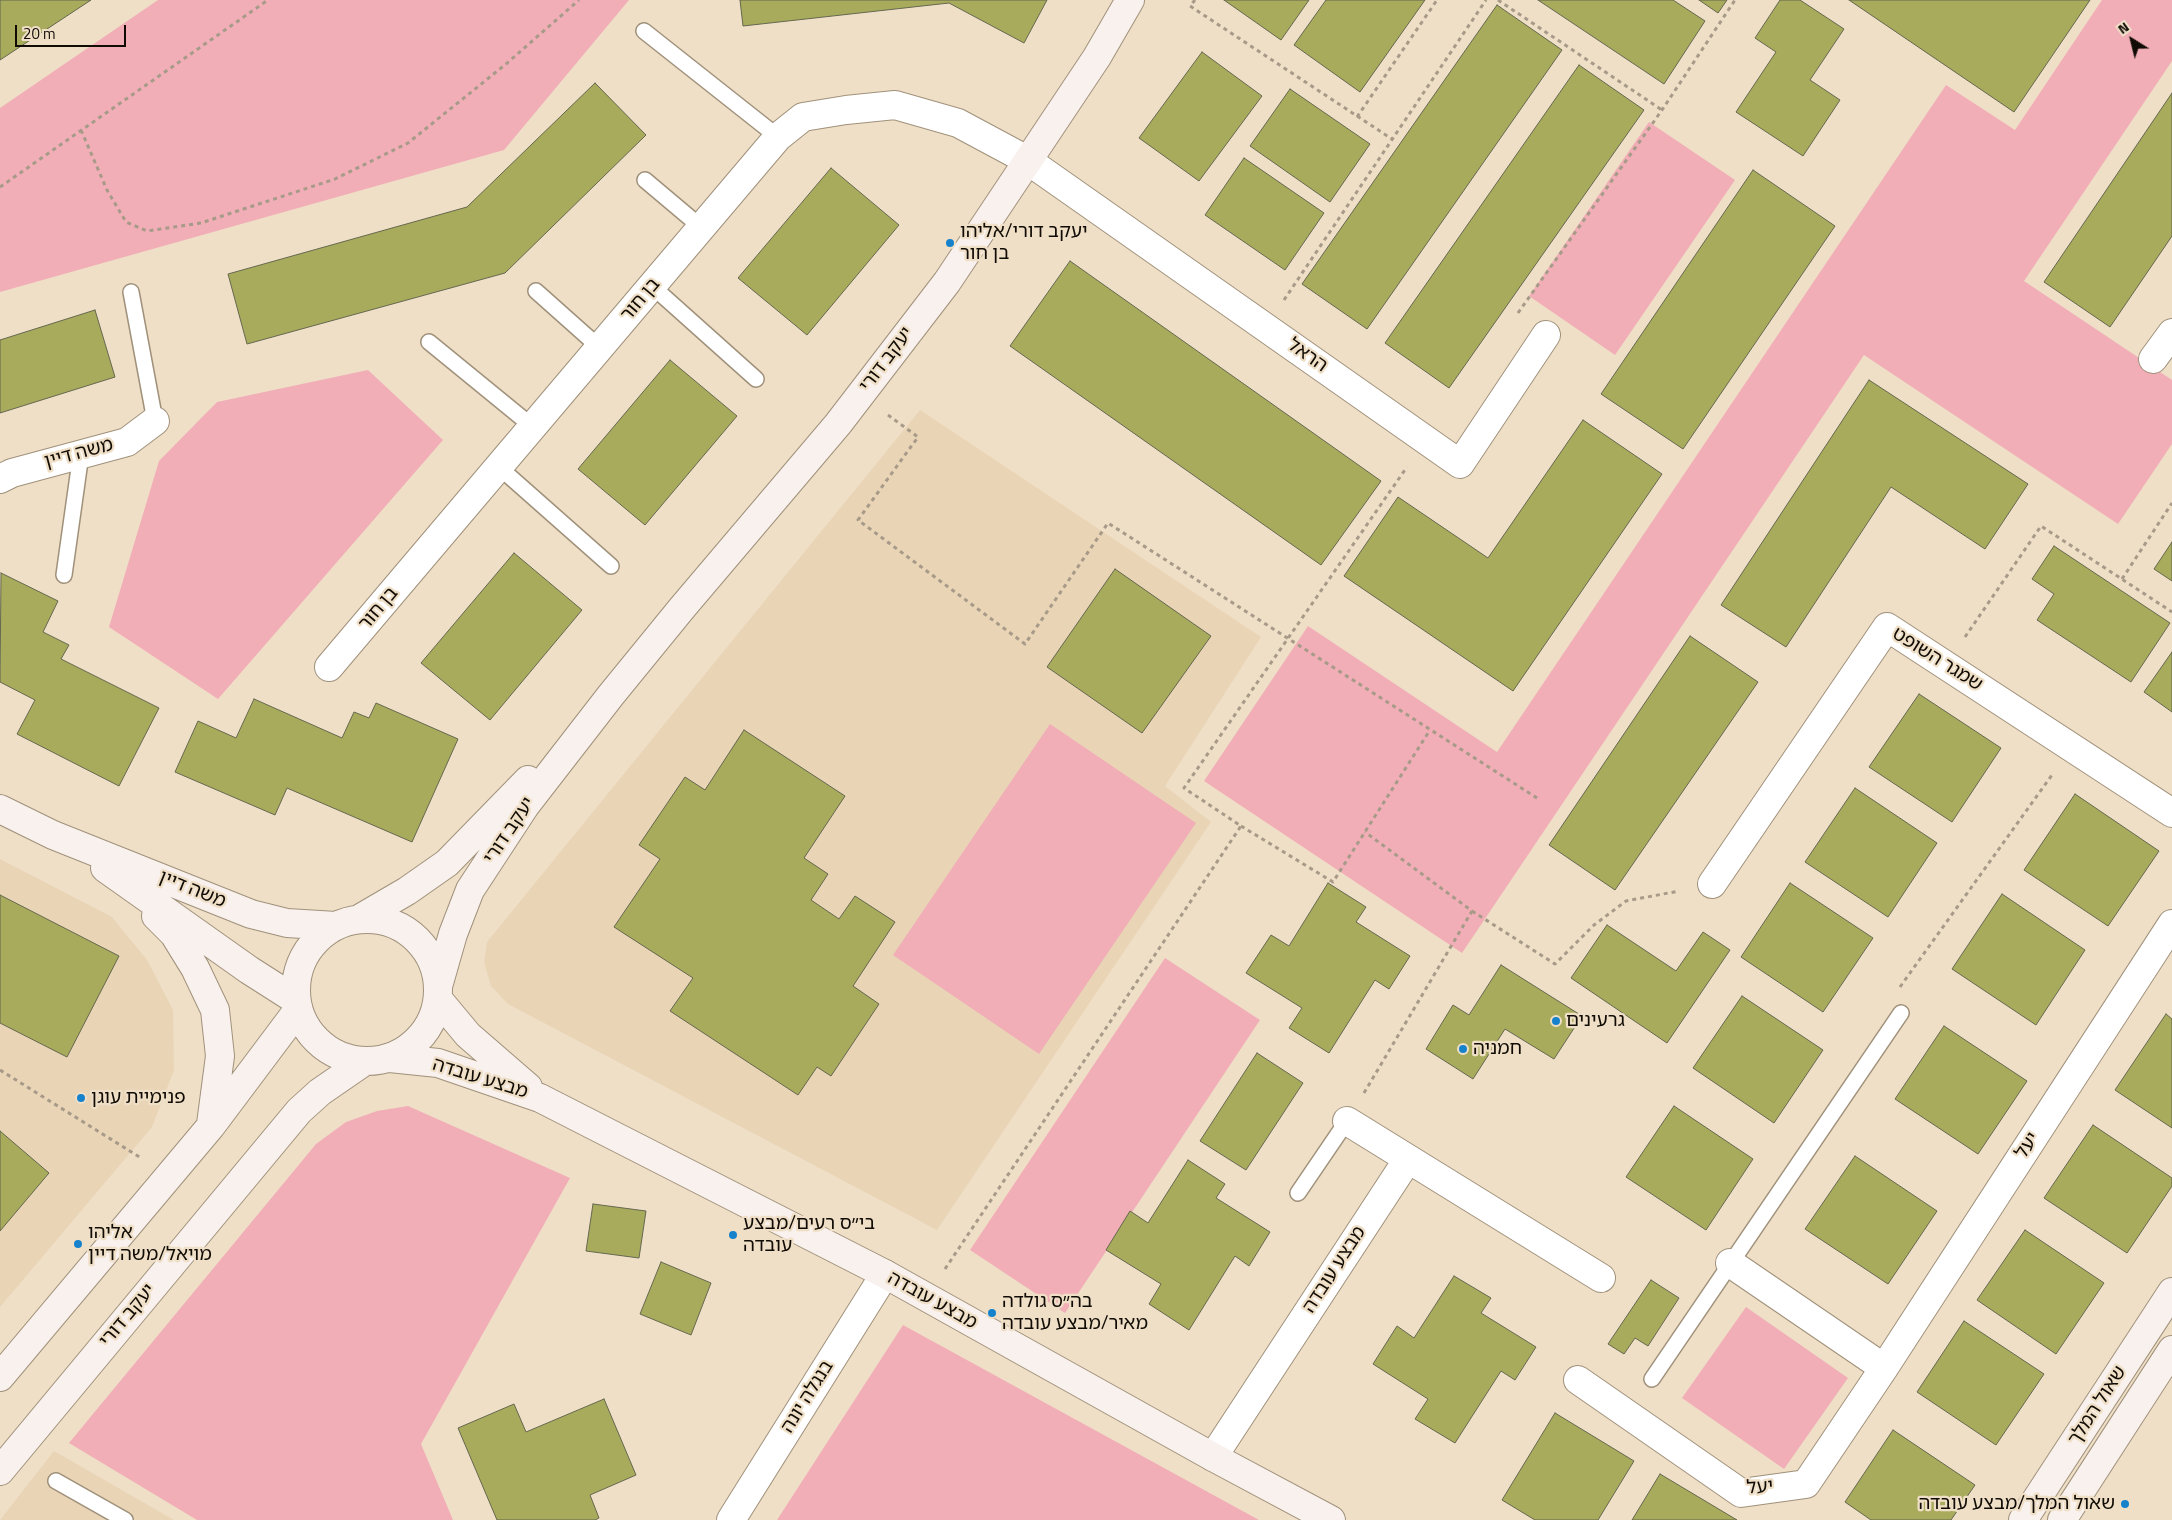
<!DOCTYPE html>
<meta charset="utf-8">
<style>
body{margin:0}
#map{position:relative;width:2172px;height:1520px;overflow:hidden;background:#efdfc7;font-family:"Titillium Web",sans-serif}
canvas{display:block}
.north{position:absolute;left:2107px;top:15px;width:50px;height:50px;-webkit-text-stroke:4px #efdfc7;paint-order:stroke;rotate:324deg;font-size:14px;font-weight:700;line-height:20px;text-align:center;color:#100b04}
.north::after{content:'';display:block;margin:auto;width:18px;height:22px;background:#100b04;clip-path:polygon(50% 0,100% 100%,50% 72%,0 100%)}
.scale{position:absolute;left:15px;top:25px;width:111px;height:22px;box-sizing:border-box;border:2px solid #100b04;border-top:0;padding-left:6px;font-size:15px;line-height:18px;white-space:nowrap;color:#100b04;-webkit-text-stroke:4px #efdfc7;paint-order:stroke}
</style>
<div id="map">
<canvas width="2172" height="1520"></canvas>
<div class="north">N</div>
<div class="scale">20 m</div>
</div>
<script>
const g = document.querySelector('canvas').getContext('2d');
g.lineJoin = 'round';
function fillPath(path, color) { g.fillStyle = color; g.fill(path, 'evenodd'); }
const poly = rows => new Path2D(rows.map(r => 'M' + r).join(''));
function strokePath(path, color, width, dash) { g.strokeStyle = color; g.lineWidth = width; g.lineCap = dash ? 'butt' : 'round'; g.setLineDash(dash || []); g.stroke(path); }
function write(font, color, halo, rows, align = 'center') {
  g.font = font + ' "Titillium Web","Noto Sans Hebrew",sans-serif'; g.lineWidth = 4.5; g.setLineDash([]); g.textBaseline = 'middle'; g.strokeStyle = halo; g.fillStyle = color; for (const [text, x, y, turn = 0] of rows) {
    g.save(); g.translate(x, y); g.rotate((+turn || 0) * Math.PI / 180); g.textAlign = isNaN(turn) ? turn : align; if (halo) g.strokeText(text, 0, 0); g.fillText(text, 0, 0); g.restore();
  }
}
fillPath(poly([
 [920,410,1261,637,1165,786,1211,822,937,1230,508,1004,491,986,484,962,487,942],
 [0,859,112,917,147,960,173,1010,174,1070,152,1127,0,1307],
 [54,1451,174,1520,0,1520]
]), '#e9d4b6');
fillPath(poly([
 [158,0,629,0,504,150,0,292,0,108],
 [2102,0,2172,0,2172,61,2024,281,2172,380,2172,444,2118,524,1864,355,1462,953,1204,781,1308,626,1497,752,1946,85,2015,130],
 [1649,122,1735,180,1615,355,1529,296],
 [368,370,443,440,218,699,109,627,159,461,217,402],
 [1050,724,1196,823,1039,1054,893,955],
 [1165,958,1260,1020,1065,1313,970,1250],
 [408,1106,570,1178,421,1444,453,1520,197,1520,69,1443,316,1144,346,1122,377,1111],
 [1746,1307,1848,1378,1784,1469,1682,1398],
 [903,1325,1259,1520,777,1520]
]), '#f1aeb7');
const building = poly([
 [0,0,91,0,0,60,0,0],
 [740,0,1047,0,1024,43,949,3,743,26,740,0],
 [1224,0,1309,0,1281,40,1224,0],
 [1326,0,1425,0,1360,92,1294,45,1326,0],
 [1538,0,1673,0,1705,21,1664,84,1538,0],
 [1699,0,1727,0,1718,13,1699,0],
 [1780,0,1800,0,1844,29,1810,80,1840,100,1803,156,1736,112,1776,52,1755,38,1780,0],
 [1849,0,2090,0,2014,112,1849,0],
 [1497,5,1562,50,1367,329,1302,284,1497,5],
 [1202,52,1262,96,1199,181,1139,138,1202,52],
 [1579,65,1644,110,1449,388,1385,343,1579,65],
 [595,83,646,135,505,273,247,344,228,274,467,207,595,83],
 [1290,89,1370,144,1330,202,1250,146,1290,89],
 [2172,93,2172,236,2110,327,2044,282,2172,93],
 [1244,158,1324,213,1285,270,1205,215,1244,158],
 [831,168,899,225,807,335,738,278,831,168],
 [1753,170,1835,226,1683,449,1601,394,1753,170],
 [1070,261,1381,481,1321,565,1010,346,1070,261],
 [95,310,115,377,0,413,0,340,95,310],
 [670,360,737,416,645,525,578,469,670,360],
 [1869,380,2028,484,1985,549,1891,487,1786,647,1721,605,1869,380],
 [1583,420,1662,474,1513,691,1344,576,1398,497,1488,558,1583,420],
 [2172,542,2172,581,2154,569,2172,542],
 [2054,546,2170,623,2131,682,2037,620,2054,594,2032,579,2054,546],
 [514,553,582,610,490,720,421,663,514,553],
 [1115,569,1211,636,1142,733,1047,667,1115,569],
 [1,573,58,601,43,632,69,645,61,659,159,708,119,786,17,734,35,700,0,682,1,573],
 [1690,636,1758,682,1615,890,1549,845,1690,636],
 [2172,652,2172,712,2144,692,2172,652],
 [1919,694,2001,748,1952,822,1869,767,1919,694],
 [254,699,342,738,354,712,369,718,376,703,458,739,412,842,287,788,275,815,175,772,198,721,236,738,254,699],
 [744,730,845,796,804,858,828,874,811,900,839,919,855,896,895,922,853,986,879,1004,831,1076,817,1067,798,1095,670,1011,693,978,614,927,660,859,639,845,685,777,705,790,744,730],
 [1855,788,1937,843,1888,917,1805,862,1855,788],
 [2075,794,2159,851,2108,926,2024,870,2075,794],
 [1328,883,1366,907,1356,922,1410,956,1389,989,1375,980,1329,1053,1289,1028,1302,1008,1246,973,1271,935,1289,946,1328,883],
 [1790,883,1873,938,1823,1012,1741,957,1790,883],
 [2002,894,2085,950,2036,1025,1952,969,2002,894],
 [0,895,119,956,67,1057,0,1023,0,895],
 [1607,925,1676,971,1703,932,1730,950,1667,1043,1571,978,1607,925],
 [1501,965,1582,1016,1554,1059,1505,1029,1473,1079,1426,1049,1453,1005,1469,1015,1501,965],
 [1742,996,1823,1050,1774,1123,1693,1068,1742,996],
 [2166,1014,2172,1019,2172,1128,2115,1090,2166,1014],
 [1944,1026,2027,1081,1978,1154,1895,1099,1944,1026],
 [1257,1053,1303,1083,1246,1170,1200,1141,1257,1053],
 [1674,1106,1753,1159,1706,1230,1626,1177,1674,1106],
 [2093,1125,2172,1178,2172,1186,2127,1253,2044,1198,2093,1125],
 [0,1131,49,1173,0,1231,0,1131],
 [1855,1156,1937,1211,1888,1284,1805,1229,1855,1156],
 [1188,1160,1225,1184,1216,1198,1270,1232,1249,1266,1235,1256,1189,1330,1149,1304,1161,1284,1106,1250,1130,1211,1148,1223,1188,1160],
 [593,1204,646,1211,639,1258,586,1251,593,1204],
 [2025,1230,2104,1283,2056,1354,1977,1300,2025,1230],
 [661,1262,711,1283,691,1335,640,1314,661,1262],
 [1454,1276,1491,1298,1481,1313,1536,1347,1515,1380,1501,1371,1455,1443,1415,1419,1428,1399,1373,1364,1397,1326,1414,1338,1454,1276],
 [1651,1280,1679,1298,1648,1346,1635,1338,1624,1354,1608,1344,1651,1280],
 [1964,1321,2044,1374,1996,1445,1917,1392,1964,1321],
 [604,1399,636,1475,590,1495,599,1518,595,1520,497,1520,458,1428,514,1404,526,1432,604,1399],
 [1555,1413,1634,1461,1598,1520,1535,1520,1502,1500,1555,1413],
 [1893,1430,1975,1485,1951,1520,1871,1520,1845,1502,1893,1430],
 [1660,1474,1737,1520,1632,1520,1660,1474]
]);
fillPath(building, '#a7ab5b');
strokePath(building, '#65674f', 1);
const lane = poly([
 [644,31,778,137],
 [645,180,702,228],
 [652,286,756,379],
 [536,291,600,348],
 [131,292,155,421],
 [429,342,533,427],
 [499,467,611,566],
 [64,575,81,454],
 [1298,1193,1347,1121],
 [1652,1379,1901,1013],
 [56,1481,125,1520]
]);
const street = poly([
 [2153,359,2172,333],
 [0,479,12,473,127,442,155,421],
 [329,667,778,137,803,117,846,110,895,105,958,123,1027,160,1460,464,1546,335],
 [1712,884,1887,627,2172,813],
 [1347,1121,1601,1278],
 [1730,1263,1884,1368],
 [1578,1380,1741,1493,1806,1484,1884,1368,2172,924],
 [1213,1457,1408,1159],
 [731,1520,885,1274]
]);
const secondary = poly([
 [0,809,53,835,251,914,287,923,336,926],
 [105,868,249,970,296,1000],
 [156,916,174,934,195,968,215,1010,220,1056,211,1124],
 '296 990a71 71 0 1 1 142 0a71 71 0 1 1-142 0Z',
 [359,919,407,891,447,863,528,780],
 [439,983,453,934,470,890,525,806,611,695,682,608,838,424,947,282,1097,57,1130,0],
 [438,999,468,1035,528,1087],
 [390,1058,438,1063,540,1098,885,1274,1213,1457,1331,1520],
 [0,1377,211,1126,298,1010],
 [0,1471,299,1111,320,1092,365,1061],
 [2023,1520,2172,1292],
 [2062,1520,2172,1350]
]);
strokePath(lane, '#a0917b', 18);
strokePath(street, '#a0917b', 30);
strokePath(secondary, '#a0917b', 30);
strokePath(poly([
 [1195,0,1190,6,1392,139],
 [1498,0,1662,110],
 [1357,117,1437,0],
 [81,130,107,190,126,222,147,231,201,223,335,179,408,143,506,64,579,0],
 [0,187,268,0],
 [1284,300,1486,0],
 [1518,313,1662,110,1735,0],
 [888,415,918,437,858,520,1025,644,1108,523,1537,798],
 [2122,579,2172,503],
 [1965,637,2041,526,2172,612],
 [1241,826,1333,882,1430,730],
 [1472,911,1555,964,1594,925,1626,901,1679,891],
 [1900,987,2052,775],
 [0,1070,141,1158],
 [1364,1093,1472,911,1365,832],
 [945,1269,1241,826,1184,788,1407,467]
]), '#a79a88', 3, [4, 4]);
strokePath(lane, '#fff', 15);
strokePath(street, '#fff', 28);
strokePath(secondary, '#f9f1ed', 28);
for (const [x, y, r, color] of [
 [950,243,5,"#1782cc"],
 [1556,1021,5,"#1782cc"],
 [1463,1049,5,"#1782cc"],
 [81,1098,5,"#1782cc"],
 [733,1235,5,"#1782cc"],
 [78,1244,5,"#1782cc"],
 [992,1313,5,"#1782cc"],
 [2125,1504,5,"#1782cc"]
]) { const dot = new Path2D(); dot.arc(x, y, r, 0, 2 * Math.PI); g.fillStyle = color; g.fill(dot); strokePath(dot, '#efdfc7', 2); }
write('19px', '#100b04', '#efdfc7', [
 ["יעקב דורי/אליהו",960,232],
 ["בן חור",960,254],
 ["גרעינים",1566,1021],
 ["חמניה",1473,1049],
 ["פנימיית עוגן",91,1098],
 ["בי״ס רעים/מבצע",743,1224],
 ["עובדה",743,1246],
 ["אליהו",88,1233],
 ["מויאל/משה דיין",88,1255],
 ["בה״ס גולדה",1002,1302],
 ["מאיר/מבצע עובדה",1002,1324],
 ["שאול המלך/מבצע עובדה",2115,1504,"right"]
], 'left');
write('19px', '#100b04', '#efdfc7', [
 ["בן חור",641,300,-50],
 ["הראל",1307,356,35],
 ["יעקב דורי",887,360,-53],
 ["משה דיין",79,454,-15],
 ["בן חור",379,609,-50],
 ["שמגר השופט",1937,660,32],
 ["יעקב דורי",510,831,-56],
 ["משה דיין",192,890,22],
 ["מבצע עובדה",480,1079,17],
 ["יעל",2028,1146,-57],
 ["מבצע עובדה",1335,1270,-57],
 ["מבצע עובדה",932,1301,29],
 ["יעקב דורי",128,1316,-50],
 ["בנגלה יונה",808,1397,-58],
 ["שאול המלך",2098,1406,-57],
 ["יעל",1760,1488,-4]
]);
</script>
